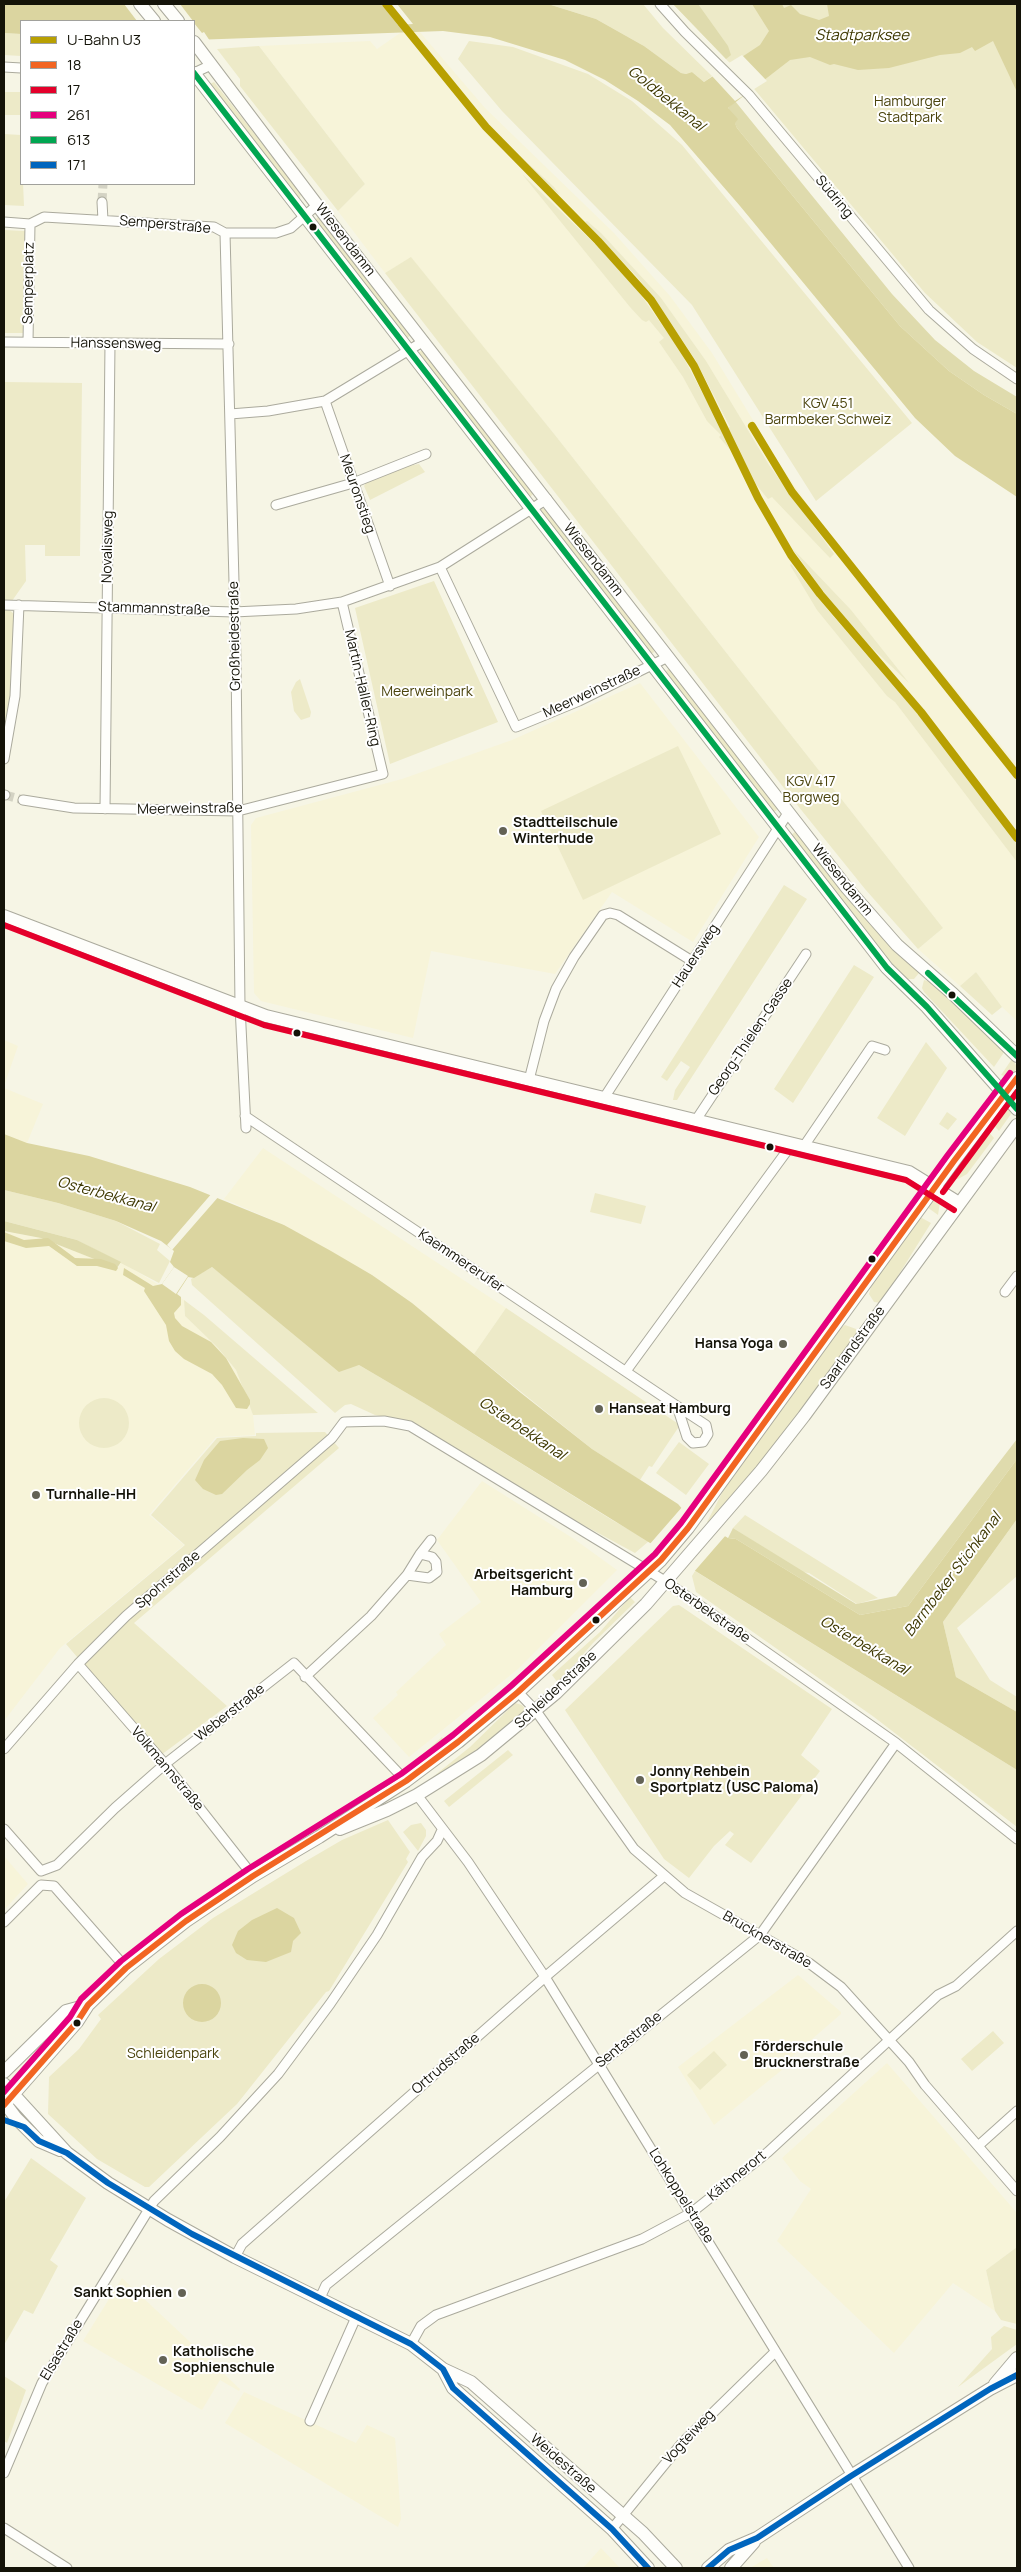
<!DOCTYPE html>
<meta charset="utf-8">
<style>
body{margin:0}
#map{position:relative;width:1021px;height:2572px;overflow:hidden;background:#f6f5e5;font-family:Manrope,sans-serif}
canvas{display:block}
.frame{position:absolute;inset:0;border:5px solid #141308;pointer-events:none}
.legend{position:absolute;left:20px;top:20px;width:175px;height:165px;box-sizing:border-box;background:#fff;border:1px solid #a1a19c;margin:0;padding:6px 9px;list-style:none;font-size:15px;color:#141308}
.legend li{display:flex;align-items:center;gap:10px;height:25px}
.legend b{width:25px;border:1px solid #a1a19c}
</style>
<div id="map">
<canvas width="1021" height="2572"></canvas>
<div class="frame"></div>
<ul class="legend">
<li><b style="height:6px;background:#b8a002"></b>U-Bahn U3</li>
<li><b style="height:6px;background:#f26522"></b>18</li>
<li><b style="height:6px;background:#e4002b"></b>17</li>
<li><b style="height:6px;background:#e5007d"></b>261</li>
<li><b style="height:6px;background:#00a651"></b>613</li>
<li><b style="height:6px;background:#0065bd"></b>171</li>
</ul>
</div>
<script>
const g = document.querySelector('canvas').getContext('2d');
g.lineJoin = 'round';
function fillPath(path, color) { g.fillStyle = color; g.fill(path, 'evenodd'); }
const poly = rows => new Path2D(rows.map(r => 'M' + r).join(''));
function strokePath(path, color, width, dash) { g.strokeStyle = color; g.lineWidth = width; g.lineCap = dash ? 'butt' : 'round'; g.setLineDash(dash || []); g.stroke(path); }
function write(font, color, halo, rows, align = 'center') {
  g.font = font + ' Manrope,sans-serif'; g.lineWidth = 4; g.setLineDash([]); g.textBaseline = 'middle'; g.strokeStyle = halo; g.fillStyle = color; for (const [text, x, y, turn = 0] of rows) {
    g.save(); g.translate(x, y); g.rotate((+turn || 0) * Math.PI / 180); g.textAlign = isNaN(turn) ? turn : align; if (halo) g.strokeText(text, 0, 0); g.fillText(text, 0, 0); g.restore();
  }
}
fillPath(poly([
 [413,24,485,108,614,233,670,296,712,353,781,466,815,515,1017,765,1017,1021,1002,1007,976,972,960,986,918,949,943,928,555,435,411,258,385,273,338,211,365,184,259,46,370,41,377,49],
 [640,683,759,837,693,942,612,892,555,974,431,951,413,1038,261,1001,254,993,251,825,256,818,402,779,512,740],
 [4,1040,18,1046,4,1086],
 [4,1088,43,1104,27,1143,4,1134],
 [263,1148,506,1308,474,1354,412,1303,372,1275,284,1225,224,1199],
 [4,1231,41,1238,118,1268,121,1262,184,1300,185,1316,218,1348,236,1370,253,1415,255,1435,216,1437,149,1515,184,1545,60,1648,4,1721],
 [482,1481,574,1539,617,1570,518,1669,409,1757,373,1718,398,1695,396,1692,446,1645,439,1634,481,1602,437,1540],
 [4,1856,28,1884,4,1910],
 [798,1975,841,2012,841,2014,781,2066,783,2069,714,2125,678,2067],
 [887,2063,1017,2213,1017,2247,986,2270,995,2311,953,2283,894,2353,777,2241,811,2189,800,2181,782,2158],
 [122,2278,240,2389,239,2391,220,2380,202,2410,83,2341],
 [244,2392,356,2443,367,2425,395,2438,401,2519,398,2527,225,2423],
 [601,2548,620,2568,583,2568],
 [767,2558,774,2568,750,2568]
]), '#f7f4d9');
fillPath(poly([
 [548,4,643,4,663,28,712,76,704,82,692,72,686,74,681,73,644,46,596,19],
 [673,4,1017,4,1017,368,977,342,925,293,750,84],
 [4,33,21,34,21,56,4,55],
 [469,41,513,47,588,74,632,101,682,145,912,423,816,501,692,305,502,111,458,59],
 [259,46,365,184,338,211,240,86,240,79,217,49],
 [214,82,301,193,300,198,296,198,210,84],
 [4,92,21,92,21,115,4,115],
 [4,134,21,135,24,206,4,205],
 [500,138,554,187,560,195,546,184],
 [522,174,600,249,638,291,679,349,721,428,723,430,730,427,696,361,667,317,638,278,585,222,587,221,601,233,661,298,706,361,769,465,834,554,830,558,772,497,768,499,740,465,739,460,719,437,721,435,707,421,683,377,659,342,664,338,649,320,646,322,642,320,630,307],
 [318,217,409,331,410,336,407,338,315,220],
 [4,230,25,231,23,333,4,333],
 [411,257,555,435,943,928,918,949,865,889,794,801,385,273],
 [421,351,425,351,533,494,530,497,526,496,418,353],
 [4,382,82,383,80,556,45,556,45,545,25,545,26,581,7,608,14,614,10,707,4,735],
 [419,464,425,472,370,500,364,486,366,483,397,468],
 [547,508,653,646,654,652,651,654,540,513,541,509],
 [792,548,851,610,909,683,870,646,832,604],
 [791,564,827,609,922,719,1017,842,1017,862,895,702,887,696,817,610,790,565],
 [434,581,498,722,390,764,355,608],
 [670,668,778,807,776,811,772,811,663,673],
 [300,679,311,712,310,717,301,720,294,711,291,692,296,682],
 [678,746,721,834,583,900,541,811],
 [796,831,919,973,914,979,907,979,898,971,834,893,790,836],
 [784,885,807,899,677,1100,673,1100,675,1090,690,1067,681,1061,667,1081,661,1077],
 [854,965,874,977,793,1103,774,1089],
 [976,972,1002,1007,992,1015,960,986],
 [924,980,931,982,1005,1051,994,1067,924,992,922,988],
 [926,1042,947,1068,905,1136,877,1118],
 [1012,1059,1016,1065,1016,1070,1007,1077,1001,1075],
 [1003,1107,1008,1107,1011,1114,999,1131,991,1122],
 [947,1112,957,1119,948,1130,939,1124],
 [986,1129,994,1138,967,1174,958,1179,954,1178,953,1172],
 [4,1190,58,1203,116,1221,160,1244,157,1250,170,1261,159,1283,77,1240,4,1221],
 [595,1193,646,1206,641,1224,590,1212],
 [936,1196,939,1197,940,1202,938,1215,927,1207],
 [920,1217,931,1223,881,1303,874,1302,869,1294,873,1280],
 [212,1267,260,1305,350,1366,359,1365,427,1405,612,1520,649,1541,635,1553,563,1514,411,1422,375,1415,351,1404,345,1405,335,1413,192,1285,191,1279],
 [184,1300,204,1315,318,1413,253,1415,236,1370,218,1348,185,1316],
 [506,1308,680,1425,652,1467,649,1466,640,1480,592,1449,474,1354],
 [845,1325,856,1329,857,1335,778,1443,710,1523,707,1522,736,1466,833,1333],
 '79 1423a25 25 0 1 1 50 0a25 25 0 1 1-50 0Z',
 [325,1432,339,1448,134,1623,227,1706,161,1755,66,1644,185,1545,151,1515,217,1438,256,1436,256,1433],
 [679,1442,709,1464,686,1495,656,1473],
 [745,1515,878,1598,857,1604,809,1573,802,1572,733,1528],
 [1017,1519,1017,1576,957,1628,990,1680,1017,1697,1017,1712,956,1677,943,1622],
 [695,1571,1017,1770,1017,1827,874,1717,696,1592,692,1576],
 [630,1597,635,1602,593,1643,558,1683,552,1675,600,1632],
 [679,1605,832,1709,801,1755,820,1771,751,1863,725,1845,734,1834,730,1831,714,1846,689,1878,664,1859,565,1710,673,1606],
 [515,1703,522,1705,526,1710,521,1718,470,1756,429,1780,470,1747],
 [442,1737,443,1739,440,1746,432,1756,421,1762,410,1766],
 [508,1750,513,1755,449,1807,444,1801],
 [388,1820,410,1852,406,1859,408,1862,329,1991,326,1992,237,2104,149,2187,145,2187,97,2159,48,2114,49,2077,79,2049,101,2019,98,2015,159,1959,213,1918,306,1861,342,1840],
 [421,1823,426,1830,426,1836,418,1851,403,1832,411,1825],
 [993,2031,1004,2043,972,2071,961,2059],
 [714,2051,727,2065,700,2090,687,2075],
 [31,2158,86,2198,50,2260,58,2266,33,2314,24,2310,4,2345,4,2202],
 [1017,2247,1017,2324,1001,2320,995,2311,986,2270],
 [1004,2326,1017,2330,1017,2344,958,2387,992,2349,991,2337],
 [4,2376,26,2390,7,2443,4,2441]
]), '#edeac8');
fillPath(poly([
 [673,4,698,4,728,46,731,55,726,59],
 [735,101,892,294,935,340,974,371,1017,397,1017,414,984,395,949,371,900,326,737,128,728,108],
 [4,1221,77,1240,121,1262,117,1268,41,1238,4,1231],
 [1017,1439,1017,1459,908,1606,860,1615,736,1539,728,1538,733,1528,856,1604,896,1596]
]), '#dfdbad');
fillPath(poly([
 [4,4,548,4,596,19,644,46,681,73,686,74,692,72,704,82,760,45,769,31,752,4,782,4,784,8,791,5,800,14,819,20,829,16,827,4,1017,4,1017,92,993,41,975,51,972,47,960,53,940,55,889,68,858,70,834,64,830,65,810,57,790,60,728,108,738,119,735,123,737,128,900,326,949,371,984,395,1017,414,1017,497,955,456,915,418,740,206,670,125,638,101,605,80,565,60,490,37,443,31,194,40,194,21,21,21,21,34,4,33],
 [4,1134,27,1143,89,1156,190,1187,284,1225,331,1251,372,1275,412,1303,521,1393,592,1449,678,1504,685,1512,728,1538,736,1539,860,1615,908,1606,1017,1459,1017,1519,943,1622,956,1677,1017,1712,1017,1770,427,1405,359,1365,339,1372,212,1267,194,1278,188,1277,177,1294,181,1297,181,1305,174,1313,175,1318,182,1326,211,1342,226,1358,250,1400,250,1404,247,1409,236,1408,222,1385,212,1374,184,1359,175,1351,169,1341,166,1325,144,1291,145,1288,123,1275,124,1268,153,1286,162,1284,174,1267,170,1262,174,1251,161,1241,116,1221,58,1203,4,1190],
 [4,1232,24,1240,48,1238,75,1258,101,1259,115,1264,118,1268,116,1271,97,1266,77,1266,49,1246,26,1248,4,1241],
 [243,1438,264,1439,268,1448,260,1460,247,1470,222,1494,216,1495,203,1489,195,1480,204,1460,220,1441],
 [277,1908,294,1918,301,1933,293,1941,291,1952,266,1962,247,1960,236,1953,232,1945,238,1931,252,1920],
 '183 2003a19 19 0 1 1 38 0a19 19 0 1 1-38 0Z'
]), '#dbd5a0');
fillPath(poly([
 [124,4,180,4,193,21,137,21],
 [381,4,397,4,413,24,398,25],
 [194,23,202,33,204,32,210,41,194,42],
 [742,55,767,81,735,101,712,76,719,69],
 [213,1192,220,1195,172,1250,167,1245],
 [174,1267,188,1276,176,1294,162,1284],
 [683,1506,726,1535,693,1573,649,1545]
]), '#f6f5e5');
strokePath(poly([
 [102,202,103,184],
 [5,795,23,800]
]), '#d4d3c4', 9, [9, 4.5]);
const street = poly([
 [660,4,685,32,749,95,929,310,973,349,1017,379],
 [4,67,21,68],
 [194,73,211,65],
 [102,202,103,220],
 [4,222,30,224,44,217,214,227,225,233,276,233,291,228,317,205],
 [225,233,236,660,240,1006,246,1128],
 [4,342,229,344],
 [28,342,30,224],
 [325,401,390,586],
 [230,414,268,411,325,401,424,341],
 [276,505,353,483,426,454],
 [440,567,516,727,579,701,668,657],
 [4,605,234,612,296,609,342,602,440,567,547,499],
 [4,759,15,696,19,605],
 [4,795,5,795],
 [23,800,74,808,238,811,383,774,342,602],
 [105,809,110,344],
 [529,1080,544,1021,556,989,574,957,603,915,610,913,618,915,692,961],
 [604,1098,788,813],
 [245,1116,677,1406,687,1437,693,1443,703,1442,708,1434,706,1425,677,1406],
 [696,1120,806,954],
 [804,1146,872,1046,885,1050],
 [1005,1292,1017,1276],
 [626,1371,792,1144],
 [407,1575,429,1578,437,1572,436,1562,432,1557,420,1554,431,1540],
 [78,1664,165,1764,253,1876],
 [305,1677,371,1616,407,1575,420,1554],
 [518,1692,536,1711,634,1849,685,1893,809,1963,841,1987,909,2062,925,2085,1017,2191],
 [4,1749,78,1664,126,1616,332,1438,344,1422,384,1421,410,1426,665,1581,896,1743,1017,1839],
 [417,1795,468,1862,545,1977,909,2568],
 [4,1829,41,1871,57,1865,115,1808,165,1764,294,1663,406,1781],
 [4,1922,41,1885,54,1886,126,1968],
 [978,2146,1017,2111],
 [235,2257,242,2244,545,1977,664,1876],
 [320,2298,326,2285,760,1935,896,1743],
 [411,2344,421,2326,436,2315,642,2239,691,2213,768,2152,938,1995,956,1986,1017,1931],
 [310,2421,357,2315],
 [4,2473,42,2383,154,2201,220,2137,278,2074,330,2004,377,1935,422,1857,437,1841,442,1830],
 [4,2528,67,2568],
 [612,2529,682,2443,775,2352]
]);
const secondary = poly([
 [140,4,154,21],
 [164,4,178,21],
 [194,42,317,205,847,888,897,945,953,994,1017,1056],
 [194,73,887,968,927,1007,1017,1109],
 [4,916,266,1016,909,1172,959,1203],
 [340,1829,387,1810,417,1795,481,1755,556,1693,646,1604,761,1471,804,1416,1017,1125],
 [4,2072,66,2011,88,2005],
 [4,2084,67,2153,108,2183,168,2220,235,2257,411,2344,443,2369,471,2382,643,2533,676,2568],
 [4,2102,16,2118,39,2141,60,2150],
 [4,2105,77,2022,88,2005,126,1968,186,1921,253,1876,319,1837,406,1781,458,1742,518,1692,661,1560,688,1528,954,1161,1017,1078],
 [443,2369,453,2388,612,2529,648,2568],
 [995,2384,1017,2358],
 [708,2568,729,2550,757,2538,851,2476,990,2389,1017,2375],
 [731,2568,754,2542]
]);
strokePath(street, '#abaa9d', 11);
strokePath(secondary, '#abaa9d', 14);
strokePath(street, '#fefefb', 9);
strokePath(secondary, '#fefefb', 12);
strokePath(poly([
 [4,2105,77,2022,88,2005,126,1968,186,1921,253,1876,406,1781,458,1742,518,1692,661,1560,688,1528,954,1161,1017,1078]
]), '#f26522', 6);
strokePath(poly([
 [4,925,264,1025,906,1180,954,1210],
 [943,1192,1017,1092]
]), '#e4002b', 6);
strokePath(poly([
 [4,2092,70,2017,81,1999,121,1961,181,1914,248,1869,401,1774,453,1735,512,1685,655,1554,681,1523,947,1156,1010,1073]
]), '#e5007d', 6);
strokePath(poly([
 [194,73,887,968,927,1007,1017,1109],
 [928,973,1017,1056]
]), '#00a651', 6);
strokePath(poly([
 [4,2120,24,2127,39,2141,67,2153,108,2183,192,2234,411,2344,443,2369,453,2388,612,2529,648,2568],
 [708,2568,729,2550,757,2538,851,2476,990,2389,1017,2375]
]), '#0065bd', 6);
strokePath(poly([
 [386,4,486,127,598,241,651,300,694,366,758,498,791,555,820,594,921,712,1017,838],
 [752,426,792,492,1017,775]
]), '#b8a002', 8);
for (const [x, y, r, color] of [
 [313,227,4.5,"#141308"],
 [503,831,5,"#636255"],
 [952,995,4.5,"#141308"],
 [297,1033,4.5,"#141308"],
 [770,1147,4.5,"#141308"],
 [872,1259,4.5,"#141308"],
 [783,1344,5,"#636255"],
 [599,1409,5,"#636255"],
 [36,1495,5,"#636255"],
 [583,1583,5,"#636255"],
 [596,1620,4.5,"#141308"],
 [640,1780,5,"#636255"],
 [77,2023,4.5,"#141308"],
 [744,2055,5,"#636255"],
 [182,2293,5,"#636255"],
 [163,2360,5,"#636255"]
]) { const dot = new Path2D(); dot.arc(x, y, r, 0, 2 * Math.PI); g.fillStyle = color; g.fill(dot); strokePath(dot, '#fff', 2); }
write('14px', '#4b440d', '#fff', [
 ["Hamburger",910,102],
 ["Stadtpark",910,118],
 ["KGV 451",828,404],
 ["Barmbeker Schweiz",828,420],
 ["Meerweinpark",427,692],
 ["KGV 417",811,782],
 ["Borgweg",811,798],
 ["Schleidenpark",173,2054]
]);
write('14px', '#141308', '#fff', [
 ["Südring",834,197,50],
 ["Semperstraße",165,225,5],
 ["Wiesendamm",345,240,52],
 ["Semperplatz",29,283,-89],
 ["Hanssensweg",116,344,1],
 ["Meuronstieg",357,494,71],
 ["Novalisweg",108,547,-89],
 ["Wiesendamm",593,560,52],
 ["Stammannstraße",154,609,2],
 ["Großheidestraße",235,636,-91],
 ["Martin-Haller-Ring",362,688,77],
 ["Meerweinstraße",592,692,-25],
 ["Meerweinstraße",190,809,-1],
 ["Wiesendamm",842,880,51],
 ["Hauersweg",696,956,-57],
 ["Georg-Thielen-Gasse",751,1037,-56],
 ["Kaemmererufer",461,1261,34],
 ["Saarlandstraße",853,1348,-54],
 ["Spohrstraße",168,1580,-41],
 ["Osterbekstraße",707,1611,35],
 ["Schleidenstraße",556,1690,-43],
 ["Weberstraße",230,1713,-38],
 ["Volkmannstraße",167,1769,50],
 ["Brucknerstraße",767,1940,30],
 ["Sentastraße",629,2040,-39],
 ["Ortrudstraße",446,2064,-41],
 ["Käthnerort",737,2176,-39],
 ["Lohkoppelstraße",681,2196,58],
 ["Elsastraße",62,2350,-59],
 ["Vogteiweg",689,2437,-47],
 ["Weidestraße",563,2464,41]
]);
write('bold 14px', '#141308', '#fff', [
 ["Stadtteilschule",513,823],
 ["Winterhude",513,839],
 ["Hansa Yoga",773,1344,"right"],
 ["Hanseat Hamburg",609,1409],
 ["Turnhalle-HH",46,1495],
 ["Arbeitsgericht",573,1575,"right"],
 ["Hamburg",573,1591,"right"],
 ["Jonny Rehbein",650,1772],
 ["Sportplatz (USC Paloma)",650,1788],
 ["Förderschule",754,2047],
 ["Brucknerstraße",754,2063],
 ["Sankt Sophien",172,2293,"right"],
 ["Katholische",173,2352],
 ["Sophienschule",173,2368]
], 'left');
write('italic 15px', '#3e3800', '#fff', [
 ["Stadtparksee",862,36],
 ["Goldbekkanal",666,99,39],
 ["Osterbekkanal",106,1195,15],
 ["Osterbekkanal",522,1429,34],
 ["Barmbeker Stichkanal",953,1575,-53],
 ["Osterbekkanal",864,1646,31]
]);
</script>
